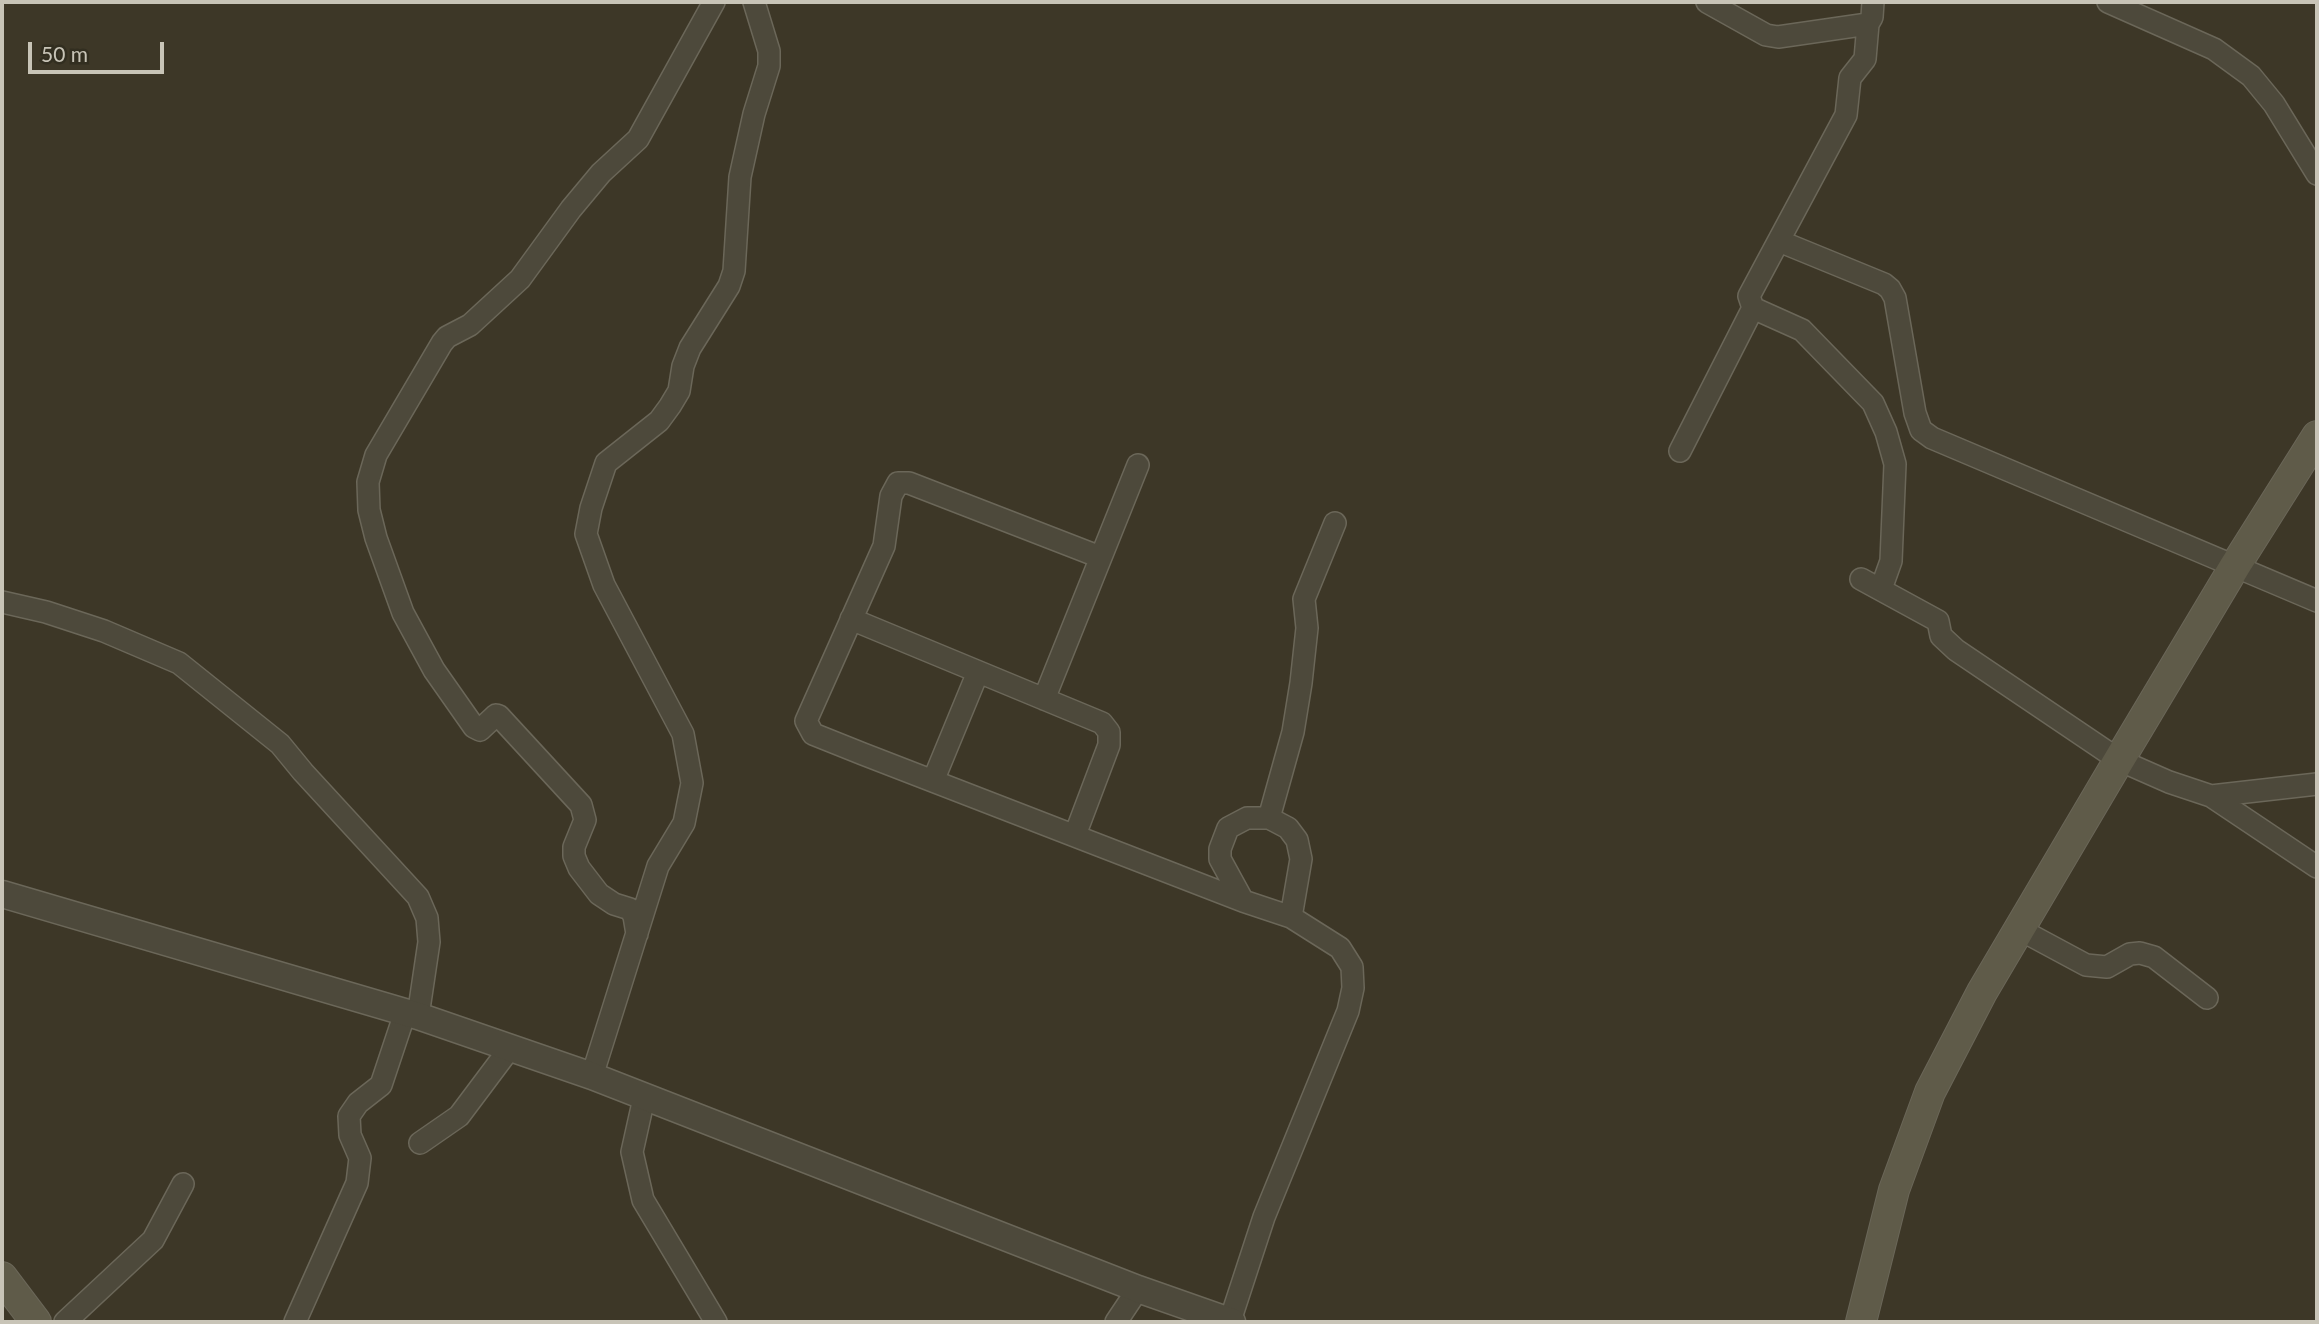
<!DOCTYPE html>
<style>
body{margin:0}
#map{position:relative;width:2319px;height:1324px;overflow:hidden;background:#3d3727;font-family:Lato,sans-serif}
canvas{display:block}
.frame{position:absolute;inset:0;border:4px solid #c8c4b7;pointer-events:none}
.scale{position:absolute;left:28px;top:42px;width:136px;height:32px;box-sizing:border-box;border:4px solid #c8c4b7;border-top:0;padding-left:9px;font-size:21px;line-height:24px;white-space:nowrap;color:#c8c4b7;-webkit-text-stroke:5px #322e20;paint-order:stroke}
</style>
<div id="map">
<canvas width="2319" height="1324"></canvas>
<div class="frame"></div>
<div class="scale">50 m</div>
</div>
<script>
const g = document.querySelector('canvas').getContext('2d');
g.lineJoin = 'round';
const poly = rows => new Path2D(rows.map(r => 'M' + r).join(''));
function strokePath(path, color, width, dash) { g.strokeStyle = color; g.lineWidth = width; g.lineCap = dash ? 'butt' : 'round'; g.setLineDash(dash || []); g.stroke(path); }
const minor = poly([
 [1707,2,1766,35,1778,37,1868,24,1872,17,1873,2],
 [2108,2,2214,49,2251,76,2274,104,2317,174],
 [1868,24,1865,59,1850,78,1846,115,1749,296,1753,308,1802,330,1873,403,1886,432,1895,464,1891,561,1881,589],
 [1779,241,1884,284,1890,289,1895,298,1915,413,1921,430,1932,438,2317,601],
 [1680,451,1753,308],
 [1100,557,909,483,898,483,891,496,884,546,806,721,813,734,863,754,1243,901,1291,917,1340,948,1352,967,1353,988,1348,1011,1264,1217,1230,1321],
 [1861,579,1938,621,1941,636,1956,650,2119,760,2169,782,2211,796,2317,867],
 [2,602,46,612,104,631,179,663,280,744,303,772,418,897,427,918,429,942,418,1016],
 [851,619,1102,723,1109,732,1109,745,1075,835],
 [1044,699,1138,465],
 [933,781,978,672],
 [2211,796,2317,784],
 [1269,818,1293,732,1301,683,1307,628,1304,599,1335,523],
 [1243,901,1220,859,1220,849,1228,828,1247,818,1269,818,1288,828,1297,840,1301,859,1291,917],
 [2019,929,2086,965,2107,967,2130,954,2140,953,2154,957,2207,998],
 [637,934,634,916,630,909,614,904,599,894,579,868,574,856,574,847,585,820,581,805,499,716,496,715,480,730,474,727,434,670,403,613,376,538,369,510,368,482,376,455,442,343,447,337,470,325,520,279,571,209,601,173,638,139,714,2],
 [592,1076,658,866,684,823,692,783,683,734,604,585,586,534,591,508,606,463,659,421,670,406,679,391,683,366,690,348,729,286,734,271,740,177,754,114,769,66,769,51,754,2],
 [644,1098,632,1152,643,1200,716,1322],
 [420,1143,459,1116,510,1048],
 [65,1322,153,1240,183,1184],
 [295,1322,357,1183,360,1158,350,1135,349,1116,358,1103,381,1085,405,1013],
 [1116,1322,1138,1289]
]);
const tertiary = poly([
 [2,894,418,1016,592,1076,1138,1289,1232,1322]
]);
const secondary = poly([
 [2,1277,36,1322],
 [1861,1322,1894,1190,1930,1092,1982,992,2119,760,2235,566,2317,436]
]);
strokePath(minor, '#6b6759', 24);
strokePath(tertiary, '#6b6759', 29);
strokePath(secondary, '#6b6759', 32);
strokePath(minor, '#4d493b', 21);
strokePath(tertiary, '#4d493b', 26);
strokePath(secondary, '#5f5b49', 30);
</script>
